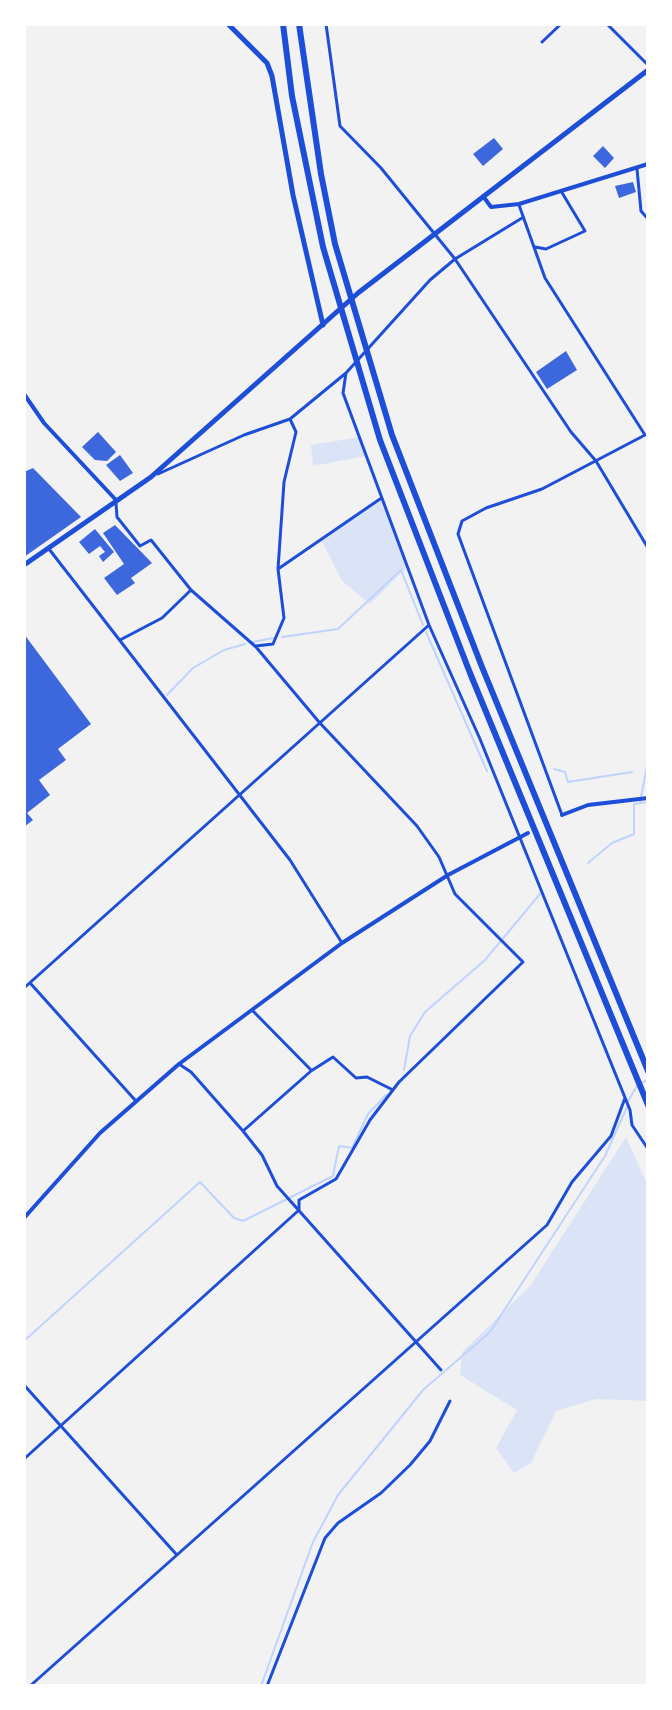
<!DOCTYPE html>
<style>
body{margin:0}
#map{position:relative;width:672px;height:1710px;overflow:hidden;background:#f2f2f2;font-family:"Asap Condensed",sans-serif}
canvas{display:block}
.frame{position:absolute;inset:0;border:26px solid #fff;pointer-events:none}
</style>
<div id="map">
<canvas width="672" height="1710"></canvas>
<div class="frame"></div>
</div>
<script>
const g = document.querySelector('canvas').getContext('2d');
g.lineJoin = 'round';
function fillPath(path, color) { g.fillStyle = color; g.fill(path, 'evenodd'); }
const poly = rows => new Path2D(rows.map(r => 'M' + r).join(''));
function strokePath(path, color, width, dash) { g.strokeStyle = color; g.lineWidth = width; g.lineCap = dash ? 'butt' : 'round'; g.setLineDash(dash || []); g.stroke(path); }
fillPath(poly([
 [359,437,366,456,313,466,311,445],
 [382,498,407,567,370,604,342,581,322,541],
 [626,1137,648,1186,648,1401,596,1399,556,1411,531,1463,514,1473,496,1448,517,1410,460,1375,462,1352,530,1286]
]), '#dbe4f7');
strokePath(poly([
 [426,632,487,771],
 [282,637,338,629,401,570,423,625],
 [253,642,273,638],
 [167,695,193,668,224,650,245,644],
 [554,769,565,772,568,782,632,772],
 [641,803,648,802],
 [588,863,612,843,634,834,634,804,640,803,648,760],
 [404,1070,410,1036,425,1012,485,960,540,894],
 [642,1083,648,1079],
 [628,1101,637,1086],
 [24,1341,200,1182,234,1218,243,1221,333,1176,339,1146,352,1148,368,1114,386,1095],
 [261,1686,313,1542,338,1495,423,1390,490,1332,605,1156,627,1107]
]), '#bfd3fe', 2);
fillPath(poly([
 [494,138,503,149,483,166,473,154],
 [603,146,614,158,605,168,593,156],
 [633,182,636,192,619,198,615,186],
 [566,351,577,370,547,389,536,372],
 [98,432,116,452,107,461,95,460,82,447],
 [120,455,133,473,120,481,106,465],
 [33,468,81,517,24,557,24,472],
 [115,525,152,563,131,578,135,583,117,595,104,578,124,564,103,533],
 [95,529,114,552,103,562,99,556,105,552,100,546,89,554,79,542],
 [24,634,91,724,58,749,66,760,39,780,50,795,27,813,33,820,24,827]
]), '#3d67dc');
strokePath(poly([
 [326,24,340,126,381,168,455,259,571,432,596,461,648,548],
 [607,24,648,65],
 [542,42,561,24],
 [637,169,641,211,648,219],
 [519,205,545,278,645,435,542,489,486,508,462,521,458,534,562,815],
 [535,247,546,249,585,231,561,191],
 [346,373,343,393,429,625,480,739,630,1110,632,1125,648,1149],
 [158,474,244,435,290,419,346,373,430,280,455,259,522,218],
 [49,549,290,860,342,943],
 [278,569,380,499],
 [120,640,162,618,191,590],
 [256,646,273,644,284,618,278,569,284,482,296,432,290,419],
 [31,984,135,1100],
 [24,988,429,625],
 [252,1010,311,1070],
 [179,1064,191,1072,243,1131,262,1155,277,1186,441,1370],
 [243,1131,311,1071,333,1057,356,1078,367,1077,393,1090],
 [24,1385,176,1554],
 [24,1459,299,1210,299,1200,336,1179,370,1120,399,1082,523,962,455,894,439,857,417,826,319,722,256,647,191,590,151,540,140,546,117,517,116,503],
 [30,1686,547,1225,572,1182,611,1136,625,1098],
 [267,1686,325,1538,338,1523,381,1493,410,1465,430,1441,450,1401]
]), '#1d4ed8', 3);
strokePath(poly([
 [483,196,491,207,519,204,648,164],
 [24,394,44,423,116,500]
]), '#1d4ed8', 4);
strokePath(poly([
 [562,815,588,805,648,798],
 [24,1218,100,1133,179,1064,342,943,448,875,528,833]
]), '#1d4ed8', 4);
strokePath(poly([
 [228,24,267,63,272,76,293,195,323,325]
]), '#1d4ed8', 5);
strokePath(poly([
 [24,565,151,477,358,293,648,70]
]), '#1d4ed8', 5);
strokePath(poly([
 [283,24,292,96,323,247,380,440,470,673,648,1105],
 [299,24,321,174,335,244,392,435,482,667,648,1071]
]), '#1d4ed8', 6);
</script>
